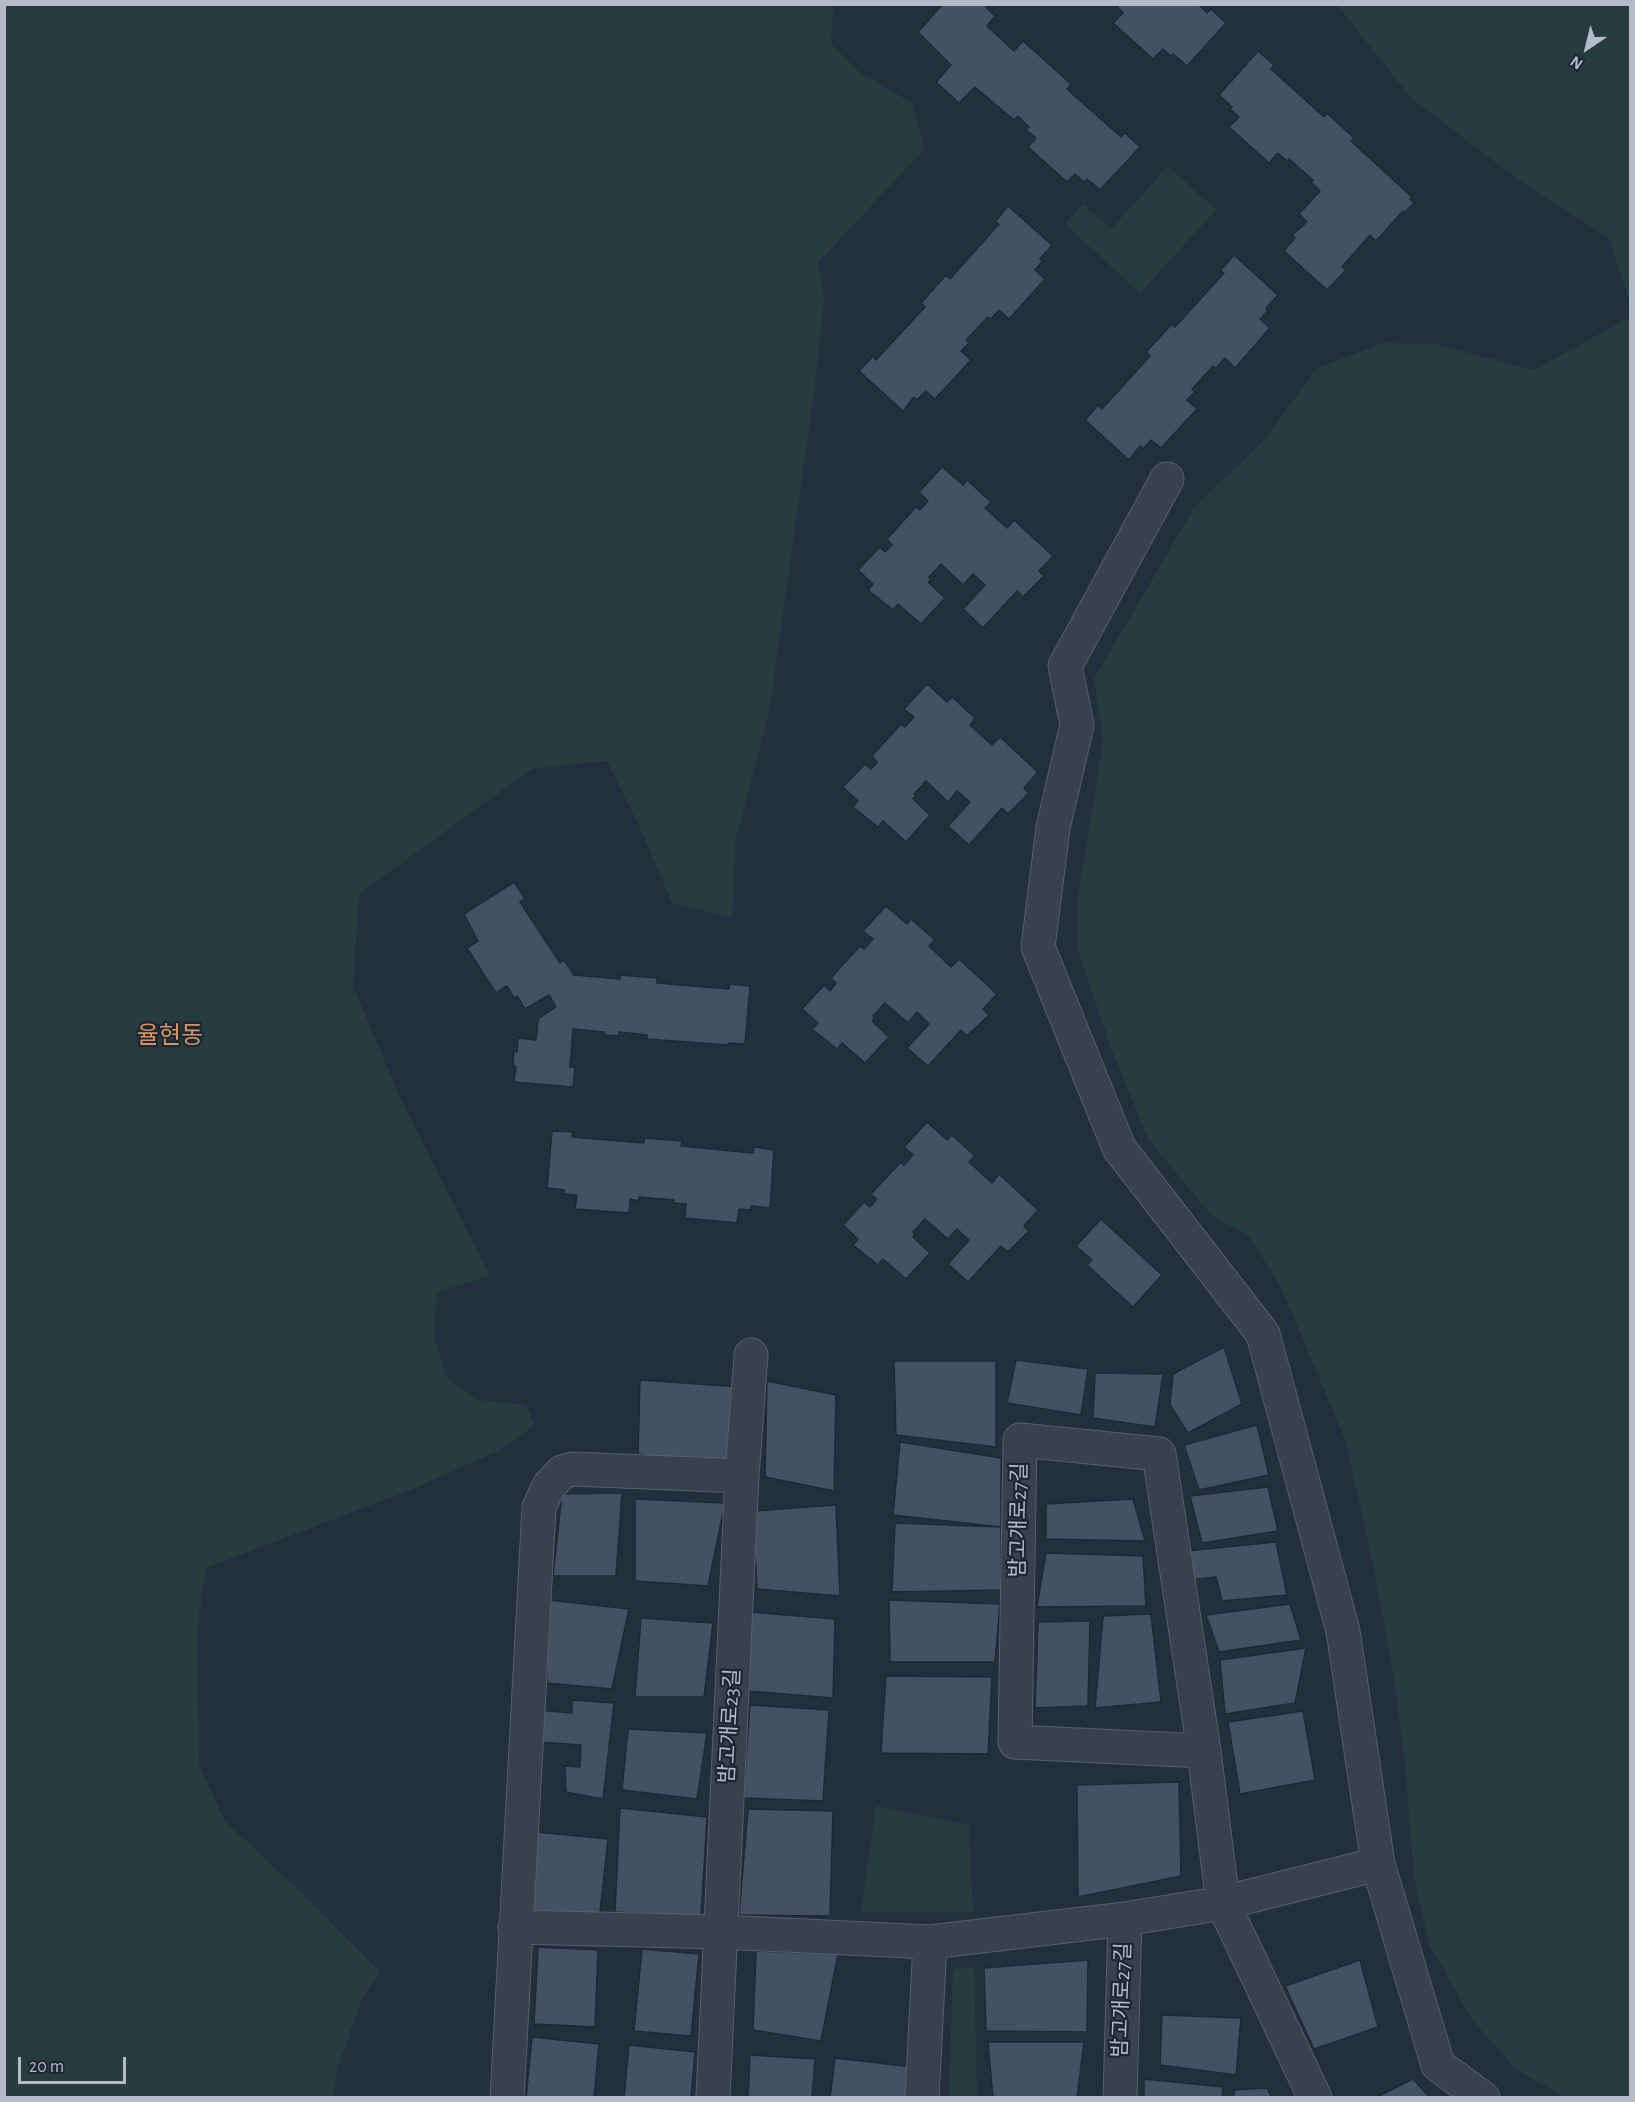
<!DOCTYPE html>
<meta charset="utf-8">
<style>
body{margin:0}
#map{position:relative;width:1635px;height:2102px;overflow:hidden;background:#242f3e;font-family:"Alegreya Sans",sans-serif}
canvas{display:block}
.frame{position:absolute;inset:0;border:6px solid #b4bcc9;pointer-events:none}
.north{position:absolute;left:1557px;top:18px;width:60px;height:60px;-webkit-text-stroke:4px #1d2633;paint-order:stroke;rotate:215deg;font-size:16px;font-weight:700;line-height:24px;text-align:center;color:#b4bcc9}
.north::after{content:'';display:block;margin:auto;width:21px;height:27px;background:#b4bcc9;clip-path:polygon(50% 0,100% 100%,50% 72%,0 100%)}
.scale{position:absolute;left:18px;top:2057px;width:108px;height:27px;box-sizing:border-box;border:3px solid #b4bcc9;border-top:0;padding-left:8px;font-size:18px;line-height:21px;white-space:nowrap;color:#b4bcc9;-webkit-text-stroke:4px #1d2633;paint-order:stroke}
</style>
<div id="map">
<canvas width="1635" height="2102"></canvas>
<div class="frame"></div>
<div class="north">N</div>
<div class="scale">20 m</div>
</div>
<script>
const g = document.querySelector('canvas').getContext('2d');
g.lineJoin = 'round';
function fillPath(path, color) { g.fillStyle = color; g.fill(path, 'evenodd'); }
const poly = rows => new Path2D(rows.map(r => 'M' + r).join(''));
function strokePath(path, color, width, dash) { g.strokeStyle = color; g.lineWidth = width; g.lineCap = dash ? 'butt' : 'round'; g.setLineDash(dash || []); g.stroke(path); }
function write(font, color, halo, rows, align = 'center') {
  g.font = font + ' "Alegreya Sans","Noto Sans KR",sans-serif'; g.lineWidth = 4.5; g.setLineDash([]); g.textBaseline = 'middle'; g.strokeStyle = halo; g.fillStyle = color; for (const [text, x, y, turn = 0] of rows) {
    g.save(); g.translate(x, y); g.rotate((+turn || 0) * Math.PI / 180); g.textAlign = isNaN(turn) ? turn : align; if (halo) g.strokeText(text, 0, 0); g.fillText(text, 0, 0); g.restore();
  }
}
fillPath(poly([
 [5,4,833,5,831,44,858,71,912,103,925,148,818,263,824,299,815,385,769,713,735,842,732,918,672,903,641,830,607,761,532,769,359,894,353,986,402,1102,490,1276,437,1292,434,1335,446,1377,478,1400,526,1405,535,1425,500,1450,413,1489,206,1568,197,1629,199,1764,224,1820,307,1898,380,1972,361,2001,337,2070,333,2097,5,2097],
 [1337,5,1630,5,1630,305,1610,239,1520,181,1411,98],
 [1168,166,1216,210,1140,293,1065,224,1083,204,1111,229],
 [1630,317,1630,2097,1566,2098,1517,2070,1473,2021,1429,1944,1414,1877,1405,1763,1394,1677,1373,1564,1346,1442,1280,1285,1248,1235,1212,1216,1148,1139,1112,1050,1077,947,1078,899,1103,740,1094,679,1194,508,1264,440,1317,368,1383,343,1435,344,1534,370],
 [876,1806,969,1825,973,1912,861,1912],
 [974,1967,977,2097,949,2097,953,1969]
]), '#263c3f');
const building = poly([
 [943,4,983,4,995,16,987,26,1014,51,1023,41,1071,84,1067,89,1121,137,1125,133,1140,147,1100,190,1087,179,1084,182,1075,174,1067,182,1028,147,1036,138,1026,130,1029,127,1018,116,1014,120,975,87,959,103,936,82,951,65,918,32,943,4],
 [1198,4,1207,13,1211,9,1226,23,1187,66,1173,54,1171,56,1163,49,1153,59,1113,23,1123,13,1115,4,1198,4],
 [1258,51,1274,65,1271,69,1324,117,1327,113,1354,138,1351,141,1412,197,1410,199,1414,203,1404,213,1403,211,1376,241,1370,235,1342,267,1346,270,1327,290,1284,251,1295,238,1292,235,1307,222,1299,214,1320,191,1311,182,1313,180,1289,159,1287,161,1278,153,1269,163,1229,127,1239,117,1230,109,1232,107,1219,95,1258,51],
 [1008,206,1052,245,1040,259,1042,262,1035,270,1045,279,1009,319,999,310,991,319,988,317,966,340,969,343,961,351,971,360,935,399,926,391,917,400,914,397,903,411,859,371,873,356,876,360,925,307,921,303,946,275,950,279,999,224,995,222,1008,206],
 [1234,255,1278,295,1266,308,1268,311,1260,319,1270,328,1235,368,1225,358,1216,368,1213,366,1192,389,1195,392,1187,400,1197,409,1161,448,1151,440,1143,449,1140,446,1129,460,1085,420,1098,405,1102,409,1150,356,1146,352,1172,324,1175,327,1224,273,1220,271,1234,255],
 [942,467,963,485,967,480,991,502,985,508,1007,528,1014,520,1053,556,1039,571,1044,576,1023,597,1017,591,983,628,963,609,985,585,973,574,963,585,941,564,929,577,931,580,928,582,945,598,921,624,898,604,893,610,868,590,873,584,858,570,880,547,885,552,892,545,887,539,916,507,920,510,928,501,919,492,942,467],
 [927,684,947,702,952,697,975,718,970,725,992,745,1000,737,1038,772,1024,788,1029,793,1008,814,1002,808,969,845,948,826,970,802,957,791,948,802,926,781,914,794,916,796,913,799,930,815,906,842,883,821,878,827,853,807,858,801,843,787,865,764,871,769,877,762,872,756,901,724,905,727,914,717,904,709,927,684],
 [514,882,525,899,520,902,560,963,564,960,574,975,620,979,620,975,657,978,657,983,729,989,730,984,750,986,745,1044,729,1043,728,1045,647,1039,647,1035,619,1032,619,1036,604,1035,604,1032,573,1029,570,1067,575,1067,573,1087,514,1082,516,1067,513,1066,514,1051,517,1052,518,1038,536,1040,538,1019,556,1007,549,995,525,1009,517,996,514,998,507,986,496,993,467,948,478,941,464,914,514,882],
 [886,906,907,924,911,919,935,940,929,946,951,967,959,959,997,994,983,1009,989,1015,967,1036,961,1030,928,1066,907,1048,929,1024,917,1012,908,1023,885,1003,873,1016,875,1018,872,1021,889,1037,865,1063,842,1043,837,1049,812,1029,818,1023,802,1009,824,985,830,991,836,983,831,978,860,946,864,949,873,939,863,931,886,906],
 [927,1122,947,1140,952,1135,975,1156,969,1162,992,1183,999,1174,1038,1210,1024,1226,1029,1231,1008,1252,1001,1246,968,1282,948,1264,969,1240,957,1229,948,1239,925,1219,913,1232,915,1234,913,1237,930,1253,906,1279,883,1259,878,1265,853,1245,858,1239,843,1225,864,1202,870,1207,877,1199,871,1194,901,1162,904,1165,913,1155,904,1147,927,1122],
 [552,1131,573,1132,572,1137,644,1143,644,1138,682,1141,681,1146,753,1153,754,1147,774,1150,770,1208,751,1206,751,1210,739,1209,737,1223,685,1218,686,1204,674,1203,674,1200,639,1197,639,1201,630,1199,629,1213,575,1209,577,1195,564,1194,564,1190,547,1188,552,1131],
 [1101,1219,1162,1275,1133,1307,1087,1265,1092,1260,1076,1246,1101,1219],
 [1224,1347,1242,1404,1188,1433,1170,1405,1173,1374,1224,1347],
 [1016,1360,1088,1369,1081,1415,1007,1403,1016,1360],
 [894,1361,996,1361,996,1447,896,1435,894,1361],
 [1095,1373,1163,1374,1155,1427,1093,1418,1095,1373],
 [640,1380,741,1387,728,1470,638,1454,640,1380],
 [767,1381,836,1395,834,1491,765,1477,767,1381],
 [1257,1425,1269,1475,1199,1490,1184,1445,1257,1425],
 [900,1442,1001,1458,1001,1527,893,1515,900,1442],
 [1268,1487,1278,1531,1202,1543,1190,1496,1268,1487],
 [622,1493,616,1576,553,1576,562,1494,622,1493],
 [635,1499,725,1503,708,1586,635,1581,635,1499],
 [1133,1499,1145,1541,1046,1539,1046,1504,1133,1499],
 [836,1505,840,1596,757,1589,753,1511,836,1505],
 [895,1523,1001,1527,1001,1590,892,1592,895,1523],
 [1276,1542,1287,1595,1222,1601,1216,1577,1191,1580,1186,1551,1276,1542],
 [1046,1553,1143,1556,1146,1606,1037,1607,1046,1553],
 [548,1600,629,1609,612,1689,547,1683,548,1600],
 [889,1600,1000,1604,995,1662,890,1662,889,1600],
 [1290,1604,1301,1640,1219,1652,1206,1615,1290,1604],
 [749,1612,835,1619,833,1698,747,1691,749,1612],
 [1151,1614,1161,1702,1095,1708,1103,1616,1151,1614],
 [641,1618,713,1623,704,1697,635,1697,641,1618],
 [1090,1621,1088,1706,1035,1708,1038,1622,1090,1621],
 [1306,1648,1295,1703,1225,1714,1220,1660,1306,1648],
 [886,1676,992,1677,988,1754,881,1753,886,1676],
 [572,1700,614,1703,603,1799,566,1792,565,1766,580,1767,581,1745,538,1742,538,1710,572,1713,572,1700],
 [750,1705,829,1710,823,1801,743,1798,750,1705],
 [1303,1711,1315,1780,1240,1794,1228,1722,1303,1711],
 [628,1729,707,1733,697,1799,622,1790,628,1729],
 [1179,1782,1181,1876,1078,1897,1077,1785,1179,1782],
 [620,1808,707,1817,701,1917,615,1912,620,1808],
 [748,1809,833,1811,830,1916,739,1915,748,1809],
 [536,1832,608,1839,600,1913,528,1914,536,1832],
 [538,1947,598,1950,595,2027,534,2024,538,1947],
 [642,1949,699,1954,691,2036,634,2031,642,1949],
 [756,1951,838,1954,821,2041,753,2030,756,1951],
 [1088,1960,1087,2032,986,2031,984,1968,1088,1960],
 [1360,1960,1378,2027,1314,2049,1285,1986,1360,1960],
 [1162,2015,1241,2018,1236,2075,1160,2065,1162,2015],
 [532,2037,599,2044,594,2098,526,2098,532,2037],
 [988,2042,1084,2042,1077,2098,993,2098,988,2042],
 [629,2045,695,2052,691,2098,624,2098,629,2045],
 [750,2055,815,2059,812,2098,748,2098,750,2055],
 [835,2058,912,2067,908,2098,830,2098,835,2058],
 [1144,2079,1223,2087,1222,2098,1144,2098,1144,2079],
 [1413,2079,1430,2098,1375,2098,1413,2079],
 [1267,2088,1272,2098,1234,2098,1234,2090,1267,2088]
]);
fillPath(building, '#455162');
strokePath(building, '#1f2835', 1.5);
const street = poly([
 [1167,479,1065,666,1077,725,1053,828,1038,947,1119,1148,1263,1334,1343,1631,1378,1864,1438,2065,1483,2098],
 [1204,1751,1015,1742,1020,1440,1159,1454,1204,1751,1223,1903,1378,1864],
 [515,1927,721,1932,930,1942,1125,1919,1223,1903,1315,2098],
 [507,2098,539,1507,549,1486,562,1472,573,1469,742,1476],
 [713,2098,742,1476,751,1355],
 [922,2098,930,1942],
 [1120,2098,1125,1919]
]);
strokePath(street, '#565f6c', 35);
strokePath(street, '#38414e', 33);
write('21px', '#b4bcc9', '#1d2633', [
 ["밤고개로27길",1019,1520,-89],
 ["밤고개로23길",730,1726,-87],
 ["밤고개로27길",1122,2000,-88]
]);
write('24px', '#d59563', '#1d2633', [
 ["율현동",170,1036]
]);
</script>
